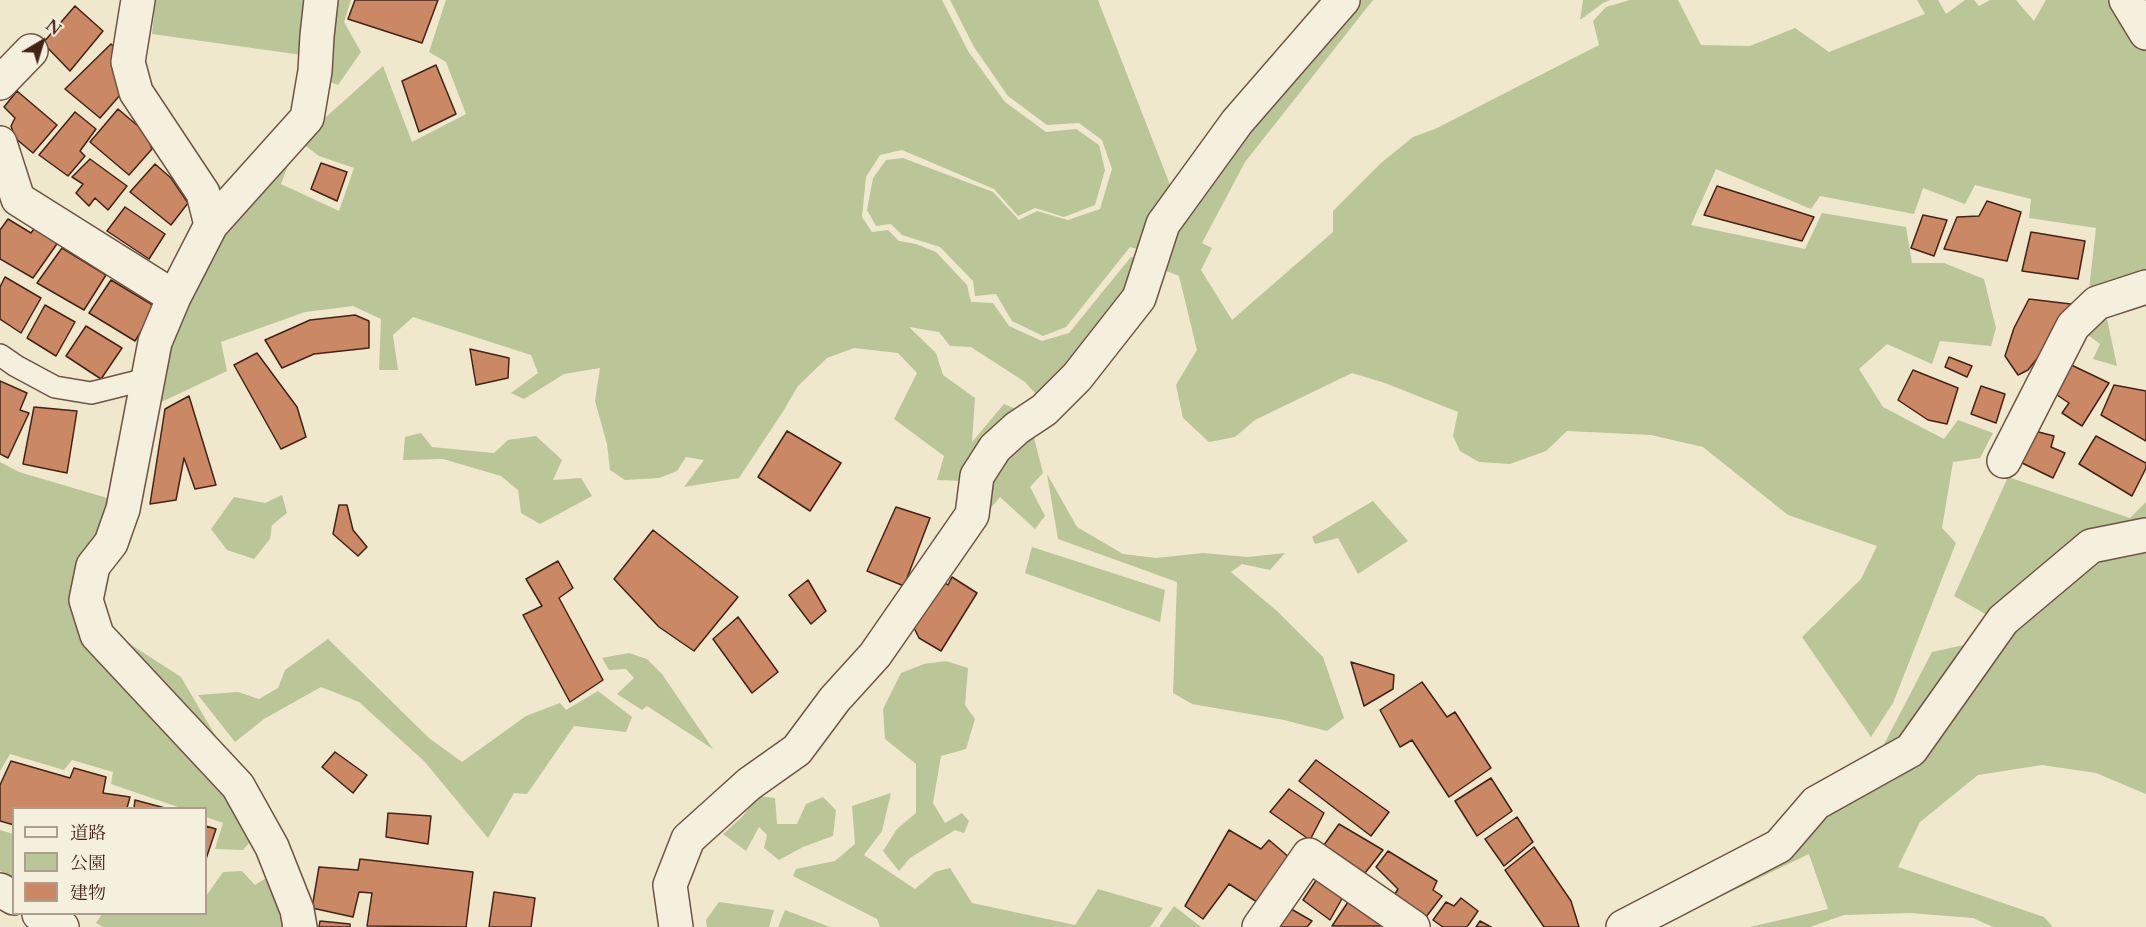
<!DOCTYPE html>
<meta charset="utf-8">
<style>
body{margin:0}
#map{position:relative;width:2146px;height:927px;overflow:hidden;background:#efe8cd;font-family:Cardo,"Noto Serif JP",serif}
canvas{display:block}
.legend{position:absolute;left:12px;top:807px;width:195px;height:108px;box-sizing:border-box;background:#f5f0de;border:2px solid #ae9e8e;margin:0;padding:8px 10px;list-style:none;font-size:18px;color:#442317}
.legend li{display:flex;align-items:center;gap:12px;height:30px}
.legend b{width:30px;border:2px solid #ae9e8e}
.north{position:absolute;left:12px;top:12px;width:60px;height:60px;-webkit-text-stroke:4px #f5f0de;paint-order:stroke;rotate:38deg;font-size:16px;font-weight:700;line-height:24px;text-align:center;color:#442317}
.north::after{content:'';display:block;margin:auto;width:21px;height:27px;background:#442317;clip-path:polygon(50% 0,100% 100%,50% 72%,0 100%)}
</style>
<div id="map">
<canvas width="2146" height="927"></canvas>
<ul class="legend">
<li><b style="height:8px;background:#f5f0de"></b>道路</li>
<li><b style="height:16px;background:#bac598"></b>公園</li>
<li><b style="height:16px;background:#ca8865"></b>建物</li>
</ul>
<div class="north">N</div>
</div>
<script>
const g = document.querySelector('canvas').getContext('2d');
g.lineJoin = 'round';
function fillPath(path, color) { g.fillStyle = color; g.fill(path, 'evenodd'); }
const poly = rows => new Path2D(rows.map(r => 'M' + r).join(''));
function strokePath(path, color, width, dash) { g.strokeStyle = color; g.lineWidth = width; g.lineCap = dash ? 'butt' : 'round'; g.setLineDash(dash || []); g.stroke(path); }
fillPath(poly([
 [155,0,311,0,302,55,152,34],
 [333,0,351,0,344,22,361,52,338,85,328,81],
 [446,0,942,0,968,51,1005,102,1046,132,1076,129,1099,145,1105,170,1095,205,1064,217,1035,208,1018,216,994,189,902,150,880,155,866,177,862,217,872,232,888,230,899,241,916,244,936,252,967,285,971,302,993,303,1009,326,1042,341,1069,333,1131,257,1143,259,1129,296,1042,401,1025,382,971,347,950,346,939,332,909,327,936,353,943,375,975,398,972,442,1004,404,1025,413,965,481,937,480,944,456,894,419,917,373,898,353,854,348,827,358,798,386,782,413,739,478,684,487,704,460,686,457,677,471,659,478,625,480,610,470,607,444,595,401,600,368,564,374,524,399,511,393,538,373,531,355,413,317,393,335,398,370,379,370,381,319,353,306,305,312,221,342,227,371,155,405,165,358,220,228,291,157,281,184,339,211,354,168,319,156,299,141,383,66,412,142,466,114,446,62,429,52],
 [950,0,1098,0,1174,195,1144,251,1130,247,1066,327,1043,336,1012,321,996,294,975,296,973,281,940,247,902,235,891,224,876,226,867,210,873,178,886,160,903,158,993,192,1019,220,1037,211,1068,220,1100,209,1112,169,1102,140,1079,123,1047,125,1008,96,974,47],
 [1353,0,1373,0,1245,162,1202,243,1212,248,1201,270,1232,320,1333,232,1333,211,1381,163,1413,137,1435,129,1599,45,1593,21,1606,7,1630,0,1678,0,1701,45,1750,46,1795,28,1829,52,1925,14,1917,0,1938,0,1946,14,1965,0,1974,0,1979,6,1990,0,2016,0,2034,21,2046,0,2118,0,2146,44,2146,275,2089,289,2096,228,2029,218,2031,199,1975,185,1965,204,1923,188,1914,214,1820,196,1811,209,1716,169,1691,225,1805,249,1822,213,1906,227,1912,263,1944,263,1984,279,1996,328,1991,346,1940,341,1932,364,1887,344,1859,369,1883,407,1944,439,1958,420,1993,433,1980,458,1953,462,1942,528,1956,543,1893,703,1871,737,1802,637,1861,579,1877,546,1788,515,1703,447,1651,435,1567,431,1546,451,1510,464,1479,462,1460,451,1453,436,1458,412,1385,383,1352,373,1255,420,1235,437,1209,442,1183,418,1176,385,1197,350,1179,276,1164,270,1171,228],
 [1583,0,1610,0,1603,3,1580,20],
 [2106,314,2117,366,2093,359,2100,344,2084,332],
 [1032,430,1043,473,1030,487,1045,516,1035,529,1000,497,990,509,981,500,987,468],
 [421,433,432,447,494,453,508,440,536,436,562,460,553,480,581,478,592,496,540,524,521,513,518,490,501,476,443,459,403,460,405,437],
 [0,462,19,472,114,500,79,595,116,635,181,677,226,754,251,841,243,850,215,849,223,823,206,817,206,808,181,808,111,784,113,772,72,760,64,770,10,754,0,771],
 [1047,474,1077,527,1123,554,1156,558,1203,553,1248,557,1285,553,1270,570,1242,564,1231,572,1278,612,1323,657,1344,718,1327,731,1284,720,1192,704,1173,693,1177,582,1058,539],
 [2008,477,2130,518,2146,502,2146,794,2096,773,2042,765,1978,775,1920,822,1898,867,2044,917,2053,927,1993,927,1973,918,1910,913,1844,915,1810,927,1750,927,1828,909,1809,854,1668,922,1881,750,1932,652,1973,643,1989,616,1954,596],
 [282,495,287,513,272,525,270,539,254,559,227,550,211,529,234,497,265,503],
 [1373,501,1408,541,1358,574,1338,538,1315,544,1312,537],
 [1032,547,1165,590,1160,622,1025,573],
 [328,639,429,738,462,762,526,716,560,703,566,710,598,691,632,717,626,732,574,726,527,794,514,793,488,838,424,761,359,702,321,687,264,719,235,742,198,695,238,692,259,699,278,688,285,670],
 [629,653,647,659,662,674,713,749,647,706,642,710,617,694,634,678,626,669,609,670,602,658],
 [946,661,968,668,965,705,975,719,966,749,941,756,933,803,945,823,962,813,969,821,964,833,955,830,910,858,899,871,883,851,897,829,916,813,916,764,885,739,883,709,901,673,924,664],
 [891,793,882,831,864,855,915,889,935,872,950,868,972,903,1075,925,1098,889,1163,908,1150,927,880,927,877,919,793,876,796,869,835,861,855,844,852,806],
 [758,796,775,798,777,824,797,824,806,804,823,797,836,810,833,836,803,847,779,860,764,848,767,835,759,827,746,851,723,834,742,817],
 [0,830,13,834,13,879,0,871],
 [242,871,255,885,271,875,286,927,103,927,96,923,102,914,206,914,206,896,223,872],
 [719,902,774,910,769,927,707,927,706,920],
 [1174,906,1201,927,1159,927],
 [785,910,830,927,778,927]
]), '#bac598');
const building = poly([
 [355,0,438,0,422,43,348,19,355,0],
 [75,6,103,31,70,71,43,43,75,6],
 [111,44,122,54,112,66,121,75,121,94,100,118,65,89,111,44],
 [436,65,456,114,419,132,402,81,436,65],
 [17,91,57,125,33,153,15,138,11,126,15,118,4,107,17,91],
 [118,109,145,132,152,149,129,175,90,142,118,109],
 [75,112,96,129,80,151,85,156,68,176,39,155,75,112],
 [90,159,127,186,108,210,95,198,89,206,76,193,83,184,72,177,90,159],
 [321,163,347,172,337,201,311,189,321,163],
 [155,164,171,178,188,203,171,225,130,192,155,164],
 [1717,186,1814,217,1802,241,1704,215,1717,186],
 [1987,201,2021,212,2007,261,1944,249,1957,217,1979,216,1987,201],
 [125,207,165,234,149,259,107,231,125,207],
 [1923,215,1947,220,1934,256,1911,248,1923,215],
 [8,219,31,233,36,226,59,241,33,278,0,259,0,230,8,219],
 [2031,232,2085,241,2078,279,2022,271,2031,232],
 [62,248,106,275,84,310,37,283,62,248],
 [5,277,41,298,21,333,0,319,0,287,5,277],
 [111,280,156,307,135,341,89,313,111,280],
 [2029,299,2079,305,2028,370,2018,375,2005,356,2014,328,2029,299],
 [45,305,75,322,56,356,27,338,45,305],
 [355,315,369,321,369,348,314,354,282,368,265,340,310,320,355,315],
 [86,326,122,348,101,379,66,356,86,326],
 [470,349,509,358,508,378,476,385,470,349],
 [257,353,297,407,306,437,281,449,234,365,257,353],
 [1949,357,1972,366,1967,377,1945,367,1949,357],
 [2063,361,2109,383,2082,426,2062,413,2069,403,2048,389,2063,361],
 [1913,370,1958,388,1947,424,1928,420,1898,400,1913,370],
 [0,381,27,393,20,410,29,413,8,458,0,454,0,381],
 [2114,385,2146,391,2146,441,2101,415,2114,385],
 [1981,386,2005,394,1996,423,1971,414,1981,386],
 [189,396,216,485,195,489,184,458,176,500,150,504,165,409,189,396],
 [34,407,77,411,67,473,23,464,34,407],
 [2031,430,2054,436,2051,447,2065,453,2053,478,2018,461,2031,430],
 [787,431,841,463,810,511,758,477,787,431],
 [2096,436,2146,463,2146,468,2132,496,2079,464,2096,436],
 [339,505,347,505,353,530,367,547,358,556,333,534,339,505],
 [896,507,930,518,904,586,867,571,896,507],
 [653,530,738,597,694,651,659,627,614,579,653,530],
 [558,561,573,588,559,598,603,680,570,702,523,615,542,606,526,579,558,561],
 [952,577,977,593,941,651,919,638,913,626,941,580,948,585,952,577],
 [808,580,826,611,811,624,789,595,808,580],
 [738,617,778,672,752,693,713,639,738,617],
 [1351,662,1394,675,1393,689,1364,706,1351,662],
 [1422,682,1447,717,1455,712,1491,768,1449,797,1412,740,1400,747,1380,710,1422,682],
 [335,752,367,775,353,793,322,767,335,752],
 [1316,760,1389,812,1371,836,1299,781,1316,760],
 [11,761,70,778,74,768,106,777,103,793,130,797,127,808,14,808,14,825,0,821,0,785,11,761],
 [1491,778,1512,811,1477,836,1455,801,1491,778],
 [1289,789,1324,813,1310,840,1270,812,1289,789],
 [135,800,165,808,134,808,135,800],
 [388,813,431,816,428,844,386,837,388,813],
 [1517,817,1533,842,1504,866,1485,839,1517,817],
 [1339,824,1383,850,1365,873,1324,845,1339,824],
 [206,826,216,829,206,859,206,826],
 [1229,830,1261,849,1269,840,1290,858,1257,902,1229,884,1203,919,1185,906,1229,830],
 [1534,847,1571,901,1579,927,1544,927,1505,870,1534,847],
 [1388,851,1437,881,1433,890,1442,896,1426,917,1395,894,1398,889,1376,867,1388,851],
 [360,859,473,872,466,927,367,926,372,893,359,892,353,917,312,908,319,867,358,870,360,859],
 [1317,879,1344,895,1330,920,1303,900,1317,879],
 [494,892,535,898,531,927,489,927,494,892],
 [1461,898,1478,911,1467,927,1443,927,1433,920,1446,902,1454,906,1461,898],
 [1348,902,1384,926,1332,926,1348,902],
 [1286,906,1312,921,1307,927,1272,927,1286,906],
 [320,921,350,924,350,927,319,927,320,921],
 [1480,921,1491,927,1476,927,1480,921]
]);
fillPath(building, '#ca8865');
strokePath(building, '#442317', 1.5);
const service = poly([
 [0,355,16,366,55,387,91,393,147,379]
]);
const minor = poly([
 [138,0,128,62,136,92,203,193,211,225],
 [2126,0,2146,33],
 [0,83,31,51],
 [0,143,18,199,174,297],
 [2004,461,2073,326,2097,303,2146,287],
 [0,890,14,898],
 [39,914,62,927],
 [300,927,297,910,272,847,238,786,97,635,86,600,93,566,111,543,123,509,155,342,174,297,211,225,307,118,315,71,317,36,321,0],
 [676,927,670,885,688,839,749,784,797,750,835,699,875,655,972,515,977,476,995,448,1017,428,1044,410,1077,377,1139,298,1163,224,1237,122,1343,0],
 [1259,927,1309,855,1413,927],
 [1623,927,1779,846,1816,803,1911,750,2003,620,2091,546,2146,535]
]);
strokePath(service, '#6f5444', 24);
strokePath(minor, '#6f5444', 36);
strokePath(service, '#f5f0de', 21);
strokePath(minor, '#f5f0de', 33);
</script>
